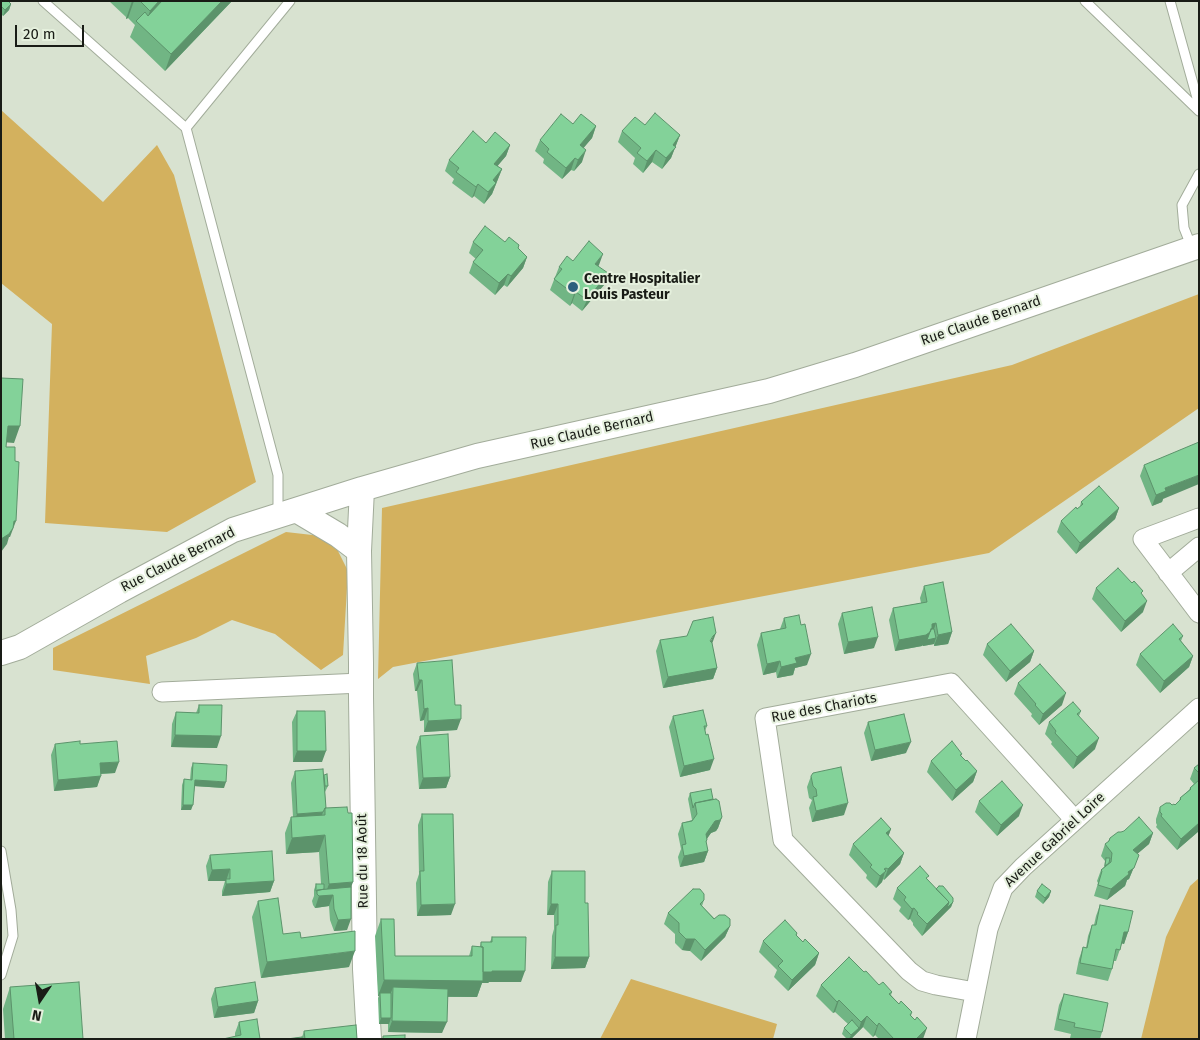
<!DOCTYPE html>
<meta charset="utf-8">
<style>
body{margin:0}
#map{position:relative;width:1200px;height:1040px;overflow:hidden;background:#d8e2d0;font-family:"Fira Sans",sans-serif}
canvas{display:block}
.frame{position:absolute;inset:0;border:2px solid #191c16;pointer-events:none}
.north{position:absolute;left:15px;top:975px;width:50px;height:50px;-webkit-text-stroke:4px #e5f0dd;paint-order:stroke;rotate:192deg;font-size:14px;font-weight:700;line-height:20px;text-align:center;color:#191c16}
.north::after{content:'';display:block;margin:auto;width:18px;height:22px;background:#191c16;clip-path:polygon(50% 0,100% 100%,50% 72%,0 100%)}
.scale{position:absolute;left:15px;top:25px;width:69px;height:22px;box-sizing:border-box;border:2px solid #191c16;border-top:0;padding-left:6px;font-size:15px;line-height:18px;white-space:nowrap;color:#191c16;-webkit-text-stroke:4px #e5f0dd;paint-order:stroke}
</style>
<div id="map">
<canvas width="1200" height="1040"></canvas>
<div class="frame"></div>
<div class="north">N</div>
<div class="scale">20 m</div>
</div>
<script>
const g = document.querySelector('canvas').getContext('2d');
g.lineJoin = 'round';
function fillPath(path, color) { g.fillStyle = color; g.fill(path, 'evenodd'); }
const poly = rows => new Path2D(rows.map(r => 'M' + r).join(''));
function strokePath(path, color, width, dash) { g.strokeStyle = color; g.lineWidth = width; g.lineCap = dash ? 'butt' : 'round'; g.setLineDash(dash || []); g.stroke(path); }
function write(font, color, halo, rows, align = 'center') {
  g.font = font + ' "Fira Sans",sans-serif'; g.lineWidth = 4; g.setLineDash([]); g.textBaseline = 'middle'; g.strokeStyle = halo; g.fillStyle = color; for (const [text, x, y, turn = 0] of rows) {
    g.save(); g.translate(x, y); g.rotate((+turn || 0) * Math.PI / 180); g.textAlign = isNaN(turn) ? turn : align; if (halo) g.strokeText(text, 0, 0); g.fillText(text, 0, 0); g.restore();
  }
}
fillPath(poly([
 [1,110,103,202,157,145,174,175,256,482,167,532,45,523,52,324,1,283],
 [1199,294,1199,408,989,553,393,667,378,679,382,508,1012,365],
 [286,532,321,536,338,551,348,571,343,655,321,670,275,634,232,620,196,638,146,656,150,684,53,670,53,648],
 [1199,878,1199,1039,1141,1039,1166,937,1190,886],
 [631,979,777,1024,773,1039,600,1039]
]), '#d3b15e');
const service = poly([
 [43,1,186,128,278,475,278,514],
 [1085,1,1199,111],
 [1170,1,1199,105],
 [186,128,290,1],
 [1192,248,1184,228,1182,205,1199,174],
 [1,851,11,910,13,936,1,975]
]);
const minor = poly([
 [1199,518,1143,539,1199,613],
 [1168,573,1199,547],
 [162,692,361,683],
 [975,992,936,985,922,981,909,971,783,840,765,718,951,683,1075,820],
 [966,1039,988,929,1003,888,1023,867,1199,708]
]);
const tertiary = poly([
 [362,489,359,551,361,663,361,697,365,969,369,1039],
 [296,510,338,535,359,551],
 [1,653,20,647,119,591,233,530,362,489,477,456,769,391,855,365,1199,246]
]);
strokePath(service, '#a2ac9a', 11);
strokePath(minor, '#a2ac9a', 21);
strokePath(tertiary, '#a2ac9a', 26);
strokePath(service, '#fff', 9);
strokePath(minor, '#fff', 19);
strokePath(tertiary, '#fff', 24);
fillPath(poly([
 [1,1,11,4,9,10,3,16,1,14],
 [109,1,232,1,165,71,130,37,135,25,128,18,126,19,126,17],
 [573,124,596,126,592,138,583,148,582,162,574,171,571,170,562,179,543,163,544,159,535,151,540,140],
 [645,125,680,135,671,158,662,169,652,162,643,173,633,164,635,158,618,142,622,131],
 [486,143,510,145,506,156,497,166,502,169,492,194,484,204,474,196,472,198,452,183,454,179,445,171,449,160],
 [473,242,505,242,519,245,518,249,527,257,523,268,507,287,504,285,495,295,469,273,473,262,476,259,469,253],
 [573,261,599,265,598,266,604,285,582,311,572,303,570,306,550,290,559,267],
 [1144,465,1163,499,1162,502,1152,506,1140,476],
 [1081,502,1119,508,1115,519,1076,554,1057,532,1061,521,1077,509,1080,507],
 [924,586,952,632,948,644,934,646,934,644,923,646,923,645,922,646,895,651,889,620,893,608,921,603,920,598],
 [1096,588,1142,595,1143,612,1121,632,1092,599],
 [842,613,874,648,844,654,838,624],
 [784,618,807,665,795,668,793,675,777,678,776,672,763,675,757,645,761,633,780,629],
 [1183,636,1181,641,1193,656,1189,667,1160,693,1136,665,1140,654],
 [660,640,712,644,717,668,713,679,663,688,656,651],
 [987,644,1034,651,1030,662,1006,682,983,655],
 [417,663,457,730,424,732,424,720,420,721,417,691,415,691,413,674],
 [1018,683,1062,705,1039,725,1031,716,1032,714,1014,694],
 [199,705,217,748,171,747,172,724,176,712,196,713],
 [297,711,322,762,293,762,292,722],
 [1081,711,1079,716,1095,749,1073,769,1051,744,1052,742,1045,734,1049,722],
 [673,716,707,726,705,731,710,770,680,777,669,727],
 [868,722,906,753,871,761,864,733],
 [420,736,450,777,446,788,419,789,416,747],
 [55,744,80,744,115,773,101,774,97,787,54,791,51,755],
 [962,754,961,756,966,761,977,771,973,782,952,801,927,772,931,761],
 [193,763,224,788,195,786,191,810,181,810,182,785,184,779,190,780,191,768],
 [1199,764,1199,831,1177,850,1156,827,1157,825,1156,823,1156,819,1160,807,1175,805,1179,801,1180,798,1189,790,1190,788,1194,784,1190,779,1194,768],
 [295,771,324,775,328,786,325,792,326,808,351,887,347,930,334,931,330,920,329,906,315,908,313,905,312,901,314,896,314,890,316,884,321,884,319,852,286,854,285,833,291,817,293,817,291,783],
 [811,776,844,815,812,822,809,808,812,800,809,798,807,787],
 [690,793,713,799,722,817,718,828,716,831,711,833,707,838,707,840,706,843,708,851,704,862,680,867,678,857,681,849,678,834,682,823,692,820,688,799],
 [979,801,1019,816,997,836,975,812],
 [422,814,451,915,417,916,416,883,419,874,418,825],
 [891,829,888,836,904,853,900,864,884,880,883,879,882,882,876,888,866,878,867,875,849,855,853,844],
 [1121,832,1153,833,1149,844,1137,854,1139,855,1129,879,1127,880,1125,886,1107,900,1094,896,1098,883,1097,881,1101,870,1104,867,1105,861,1101,856,1105,844,1108,842,1110,838],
 [210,855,274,881,270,892,222,896,222,891,225,881,208,881,206,866],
 [552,871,585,903,589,957,585,968,551,969,552,936,554,929,554,915,547,915,548,882],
 [927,879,936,889,953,902,951,907,922,936,913,925,913,923,910,919,908,920,899,911,901,907,893,899,897,888],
 [1037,891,1051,891,1049,897,1043,904,1035,897],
 [704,900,702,906,715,919,730,926,725,937,701,961,690,951,682,950,675,943,675,934,664,924,668,913],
 [258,901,283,934,301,938,349,967,261,978,252,917],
 [1100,905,1128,932,1124,944,1122,943,1116,961,1114,961,1112,969,1108,981,1076,974,1079,959,1083,947,1086,948,1088,936,1092,925,1094,925,1096,916],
 [381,919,395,956,469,956,472,946,480,947,481,942,490,942,492,937,521,982,489,982,488,983,482,983,477,997,448,997,442,1033,388,1032,388,1024,379,1024,378,998,379,996,378,996,375,936],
 [797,933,797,936,803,942,819,953,815,965,788,991,774,977,777,970,759,952,763,941],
 [864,972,879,985,892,992,891,995,899,1004,912,1012,911,1016,923,1039,879,1039,875,1035,873,1037,863,1027,851,1039,847,1039,842,1034,844,1028,848,1024,835,1012,833,1013,816,996,821,985],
 [10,987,83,1039,5,1039,3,1009],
 [215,988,258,1001,254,1013,214,1018,211,999],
 [1064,994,1102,1032,1100,1039,1073,1039,1070,1038,1071,1034,1054,1030,1059,1005],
 [239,1022,260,1039,235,1036,235,1033],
 [304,1031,357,1039,287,1039,302,1037]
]), '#71b584');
fillPath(poly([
 [132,1,134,1,128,18,126,19],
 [159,1,171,1,144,28,150,11],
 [222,1,232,1,165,71,171,54],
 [11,4,9,10,3,16,5,10],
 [596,126,592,138,576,157,580,145],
 [680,135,671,158,662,169,666,158,673,145],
 [510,145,506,156,490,175,494,164],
 [586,150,582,162,574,171,578,160],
 [656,150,652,162,643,173,647,161],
 [575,158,571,170,562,179,566,168],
 [502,169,492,194,484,204,493,180],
 [478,184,474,196,472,198,476,187],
 [603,254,599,265,591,275,595,264],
 [527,257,523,268,507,287,511,276],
 [608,273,604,285,582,311,587,300],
 [508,274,504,285,495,295,499,283],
 [576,292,572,303,570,306,574,294],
 [8,426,20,426,14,443,2,442],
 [1199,475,1199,484,1163,499,1162,502,1152,506,1156,495,1165,488],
 [1119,508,1115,519,1076,554,1080,543],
 [14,521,16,521,10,537,9,537,7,544,1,552,1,539],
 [1147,601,1143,612,1121,632,1125,621],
 [936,623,932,635,936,638,934,644,923,646,923,645,922,646,895,651,899,640,932,624],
 [952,632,948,644,934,646,938,635],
 [716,633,712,644,706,652,713,636],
 [878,637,874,648,844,654,848,642],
 [1034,651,1030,662,1006,682,1010,671],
 [811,654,807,665,795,668,793,675,777,678,781,667,795,658],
 [1193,656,1189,667,1160,693,1164,681],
 [780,661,776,672,763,675,767,664],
 [717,668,713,679,663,688,668,677],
 [419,680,422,680,417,691,415,691],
 [1066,693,1062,705,1039,725,1043,714],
 [428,708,424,720,420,721,424,709],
 [461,719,457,730,424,732,428,721],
 [175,735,221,736,217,748,171,747],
 [1099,738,1095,749,1073,769,1077,757],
 [911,742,906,753,871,761,875,750],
 [297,751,326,751,322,762,293,762],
 [714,759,710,770,680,777,684,766],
 [119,762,115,773,96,774,100,763],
 [977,771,973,782,952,801,956,790],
 [101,776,97,787,54,791,58,780],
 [450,777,446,788,419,789,423,778],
 [195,780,226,782,224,788,193,786],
 [848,803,844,815,812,822,816,811],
 [183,805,193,805,191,810,181,810],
 [1023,805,1019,816,997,836,1001,825],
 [323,812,319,824,293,826,297,814],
 [722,817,718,828,716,831,711,833,702,846,706,834,715,821],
 [1199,823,1199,831,1177,850,1181,839],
 [891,829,887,840,886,833],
 [1153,833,1149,844,1129,861,1133,850],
 [325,835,319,852,286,854,292,838],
 [708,851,704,862,680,867,684,856],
 [904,853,900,864,884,880,888,869],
 [1139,855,1129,879,1127,880,1125,886,1107,900,1111,889,1128,872],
 [886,868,882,882,876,888,880,876],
 [230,869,226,881,208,881,212,870],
 [274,881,270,892,222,896,226,884],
 [353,882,347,898,333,895,329,906,315,908,319,896,325,895,329,884],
 [1051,891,1049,897,1043,904,1045,898],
 [949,902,953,902,951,907,922,936,927,924],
 [455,904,451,915,417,916,421,905],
 [551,904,558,904,554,915,547,915],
 [914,908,910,919,908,920,912,909],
 [351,919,347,930,334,931,338,920],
 [730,926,725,937,701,961,705,950],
 [1124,932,1128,932,1124,944,1120,943],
 [686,939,695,939,690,951,682,950],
 [355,951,349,967,261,978,267,962],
 [819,953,815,965,788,991,792,980],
 [555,957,589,957,585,968,551,969],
 [492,971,525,971,521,982,489,982,488,983,482,983,477,997,393,996,393,987,390,996,380,993,379,996,378,996,384,980],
 [839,1000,835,1012,833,1013,837,1002],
 [258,1001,254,1013,214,1018,218,1007],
 [867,1016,863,1027,851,1039,849,1039,851,1035,859,1028,861,1022],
 [381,1018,391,1018,389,1024,379,1024],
 [392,1021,447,1022,442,1033,388,1032],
 [879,1023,875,1035,873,1037,877,1026],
 [927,1028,923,1039,916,1039]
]), '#5c936b');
const building = poly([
 [1,1,8,1,11,4,5,10,1,6,1,1],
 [140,1,159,1,150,11,140,1],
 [162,1,222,1,171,54,136,21,145,12,148,16,162,1],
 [655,113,680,135,673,145,676,147,666,158,656,150,647,161,637,153,641,148,622,131,635,117,645,125,655,113],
 [561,114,573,124,581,114,596,126,580,145,586,150,578,160,575,158,566,168,547,152,549,149,540,140,561,114],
 [473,131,486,143,495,132,510,145,494,164,502,169,493,180,496,183,488,192,478,184,476,187,456,172,459,168,449,160,473,131],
 [485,226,505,242,509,237,519,245,518,248,527,257,511,276,508,274,499,283,473,262,483,250,473,242,485,226],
 [589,241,603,254,595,264,608,273,587,300,576,292,574,294,554,279,562,269,559,267,567,256,573,261,589,241],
 [1,378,23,379,20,426,8,426,6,447,15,447,15,461,19,462,16,521,14,521,13,528,9,534,1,539,1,378],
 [1199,442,1199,475,1165,488,1166,491,1156,495,1144,465,1199,442],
 [1099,486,1119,508,1080,543,1061,521,1076,507,1077,509,1083,504,1081,502,1099,486],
 [1118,568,1132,583,1134,581,1143,591,1141,593,1147,601,1125,621,1096,588,1118,568],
 [943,582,952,632,938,635,936,623,932,624,932,628,930,632,926,635,899,640,893,608,927,602,924,586,943,582],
 [872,607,878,637,848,642,842,613,872,607],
 [799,615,801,625,805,624,811,654,795,658,797,663,781,667,780,661,767,664,761,633,786,628,784,618,799,615],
 [713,617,716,633,713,636,710,641,712,643,717,668,668,677,660,640,687,636,693,621,713,617],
 [1011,624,1034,651,1010,671,987,644,1011,624],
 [1173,624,1183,636,1179,639,1193,656,1164,681,1140,654,1173,624],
 [931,629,934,629,936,638,927,640,931,629],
 [452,660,455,705,461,705,461,719,428,721,428,708,424,709,422,680,419,680,417,663,452,660],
 [1040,664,1066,693,1043,714,1035,705,1036,704,1018,683,1040,664],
 [1073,702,1081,711,1077,714,1099,738,1077,757,1055,733,1056,731,1049,722,1073,702],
 [199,705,222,705,221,736,175,735,176,712,199,713,199,705],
 [703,710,707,726,704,726,706,735,708,734,714,759,684,766,673,716,703,710],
 [297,711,325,711,326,751,297,751,297,711],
 [904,714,911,742,875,750,868,722,904,714],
 [448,734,450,777,423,778,420,736,448,734],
 [80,741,80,744,117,741,119,762,100,763,101,776,58,780,55,744,80,741],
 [952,741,962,754,960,755,966,761,967,760,977,771,956,790,931,761,952,741],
 [193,763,227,765,226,782,195,780,193,805,183,805,184,779,192,780,193,763],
 [1199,764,1199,773,1194,768,1199,764],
 [841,767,848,803,816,811,813,797,817,796,816,789,813,786,811,776,813,773,841,767],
 [323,769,326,808,325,808,323,812,297,814,295,771,323,769],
 [327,774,328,786,325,786,324,775,327,774],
 [1199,780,1199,823,1181,839,1161,816,1162,814,1160,812,1160,807,1166,803,1170,803,1172,805,1174,804,1175,805,1181,799,1180,798,1191,789,1190,788,1199,780],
 [1002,781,1023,805,1001,825,979,801,1002,781],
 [711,789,713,799,695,803,693,808,690,793,711,789],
 [716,799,719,801,722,817,720,820,715,821,706,834,707,840,706,841,708,851,684,856,682,845,686,844,682,823,692,821,697,814,695,803,716,799],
 [347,807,348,813,352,813,353,882,329,884,325,835,292,838,291,817,325,815,325,808,347,807],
 [422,814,453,814,455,904,421,905,420,871,424,871,422,814],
 [1139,817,1153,833,1133,850,1139,855,1134,868,1128,872,1129,874,1111,889,1098,885,1102,871,1101,870,1111,862,1112,853,1105,844,1109,841,1110,838,1118,832,1121,832,1124,831,1139,817],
 [881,818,891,829,886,833,904,853,888,869,886,868,884,869,886,871,880,876,870,867,872,865,853,844,881,818],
 [272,851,274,881,226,884,226,879,230,879,230,869,212,870,210,855,272,851],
 [1106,858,1110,858,1109,863,1105,866,1106,858],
 [920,866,929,876,926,878,949,902,927,924,917,914,918,913,914,908,912,909,904,900,906,897,897,888,920,866],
 [552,871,585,871,585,903,588,903,589,957,555,957,556,925,558,925,558,904,551,904,552,871],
 [316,884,324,884,324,889,316,891,316,884],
 [1042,884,1051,891,1045,898,1037,891,1042,884],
 [939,886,943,886,953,898,953,902,947,908,949,902,936,889,939,886],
 [351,887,351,919,338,920,334,909,333,895,319,896,317,894,317,890,351,887],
 [693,889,700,889,704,894,704,900,700,904,714,919,719,915,725,915,730,919,730,926,705,950,695,939,686,939,679,932,679,923,668,913,693,889],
 [278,898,283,934,300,932,301,938,355,931,355,951,267,962,258,901,278,898],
 [1100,905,1133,911,1128,932,1124,932,1120,950,1116,949,1112,969,1080,963,1083,947,1087,948,1092,925,1096,925,1100,905],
 [381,919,394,919,395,956,472,956,472,946,483,947,483,981,384,980,381,919],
 [785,920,797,933,796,935,803,942,805,939,819,953,792,980,778,966,783,961,763,941,785,920],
 [492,937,526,937,525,971,492,971,492,972,483,972,483,947,481,947,481,942,492,942,492,937],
 [849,957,864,972,866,971,879,985,883,982,892,992,889,994,899,1004,901,1001,912,1012,910,1015,915,1020,917,1017,927,1028,916,1039,894,1039,879,1023,877,1026,867,1016,861,1022,839,1000,837,1002,821,985,849,957],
 [79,982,83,1039,14,1039,10,987,79,982],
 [255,982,258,1001,218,1007,215,988,255,982],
 [393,987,448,989,447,1022,392,1021,393,987],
 [380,993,391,993,391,1018,381,1018,380,993],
 [1064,994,1108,1003,1102,1032,1074,1027,1075,1023,1058,1019,1064,994],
 [257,1019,260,1039,223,1039,241,1035,239,1022,257,1019],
 [852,1020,859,1028,851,1035,844,1028,852,1020],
 [356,1025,357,1039,305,1039,304,1031,356,1025],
 [405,1035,405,1039,383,1039,383,1036,405,1035],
 [302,1037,302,1039,287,1039,302,1037]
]);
fillPath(building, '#83d299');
strokePath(building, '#5c936b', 1);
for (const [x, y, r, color] of [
 [573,287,6,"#2e5f7d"]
]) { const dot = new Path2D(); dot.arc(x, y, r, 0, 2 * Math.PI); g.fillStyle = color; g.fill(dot); strokePath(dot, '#e5f0dd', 2); }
write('bold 14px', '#191c16', '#e5f0dd', [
 ["Centre Hospitalier",584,279],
 ["Louis Pasteur",584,295]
], 'left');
write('14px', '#191c16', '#e5f0dd', [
 ["Rue Claude Bernard",981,321,-19],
 ["Rue Claude Bernard",592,431,-13],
 ["Rue Claude Bernard",178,560,-27],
 ["Rue des Chariots",824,708,-11],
 ["Avenue Gabriel Loire",1055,840,-43],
 ["Rue du 18 Août",363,861,-91]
]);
</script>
